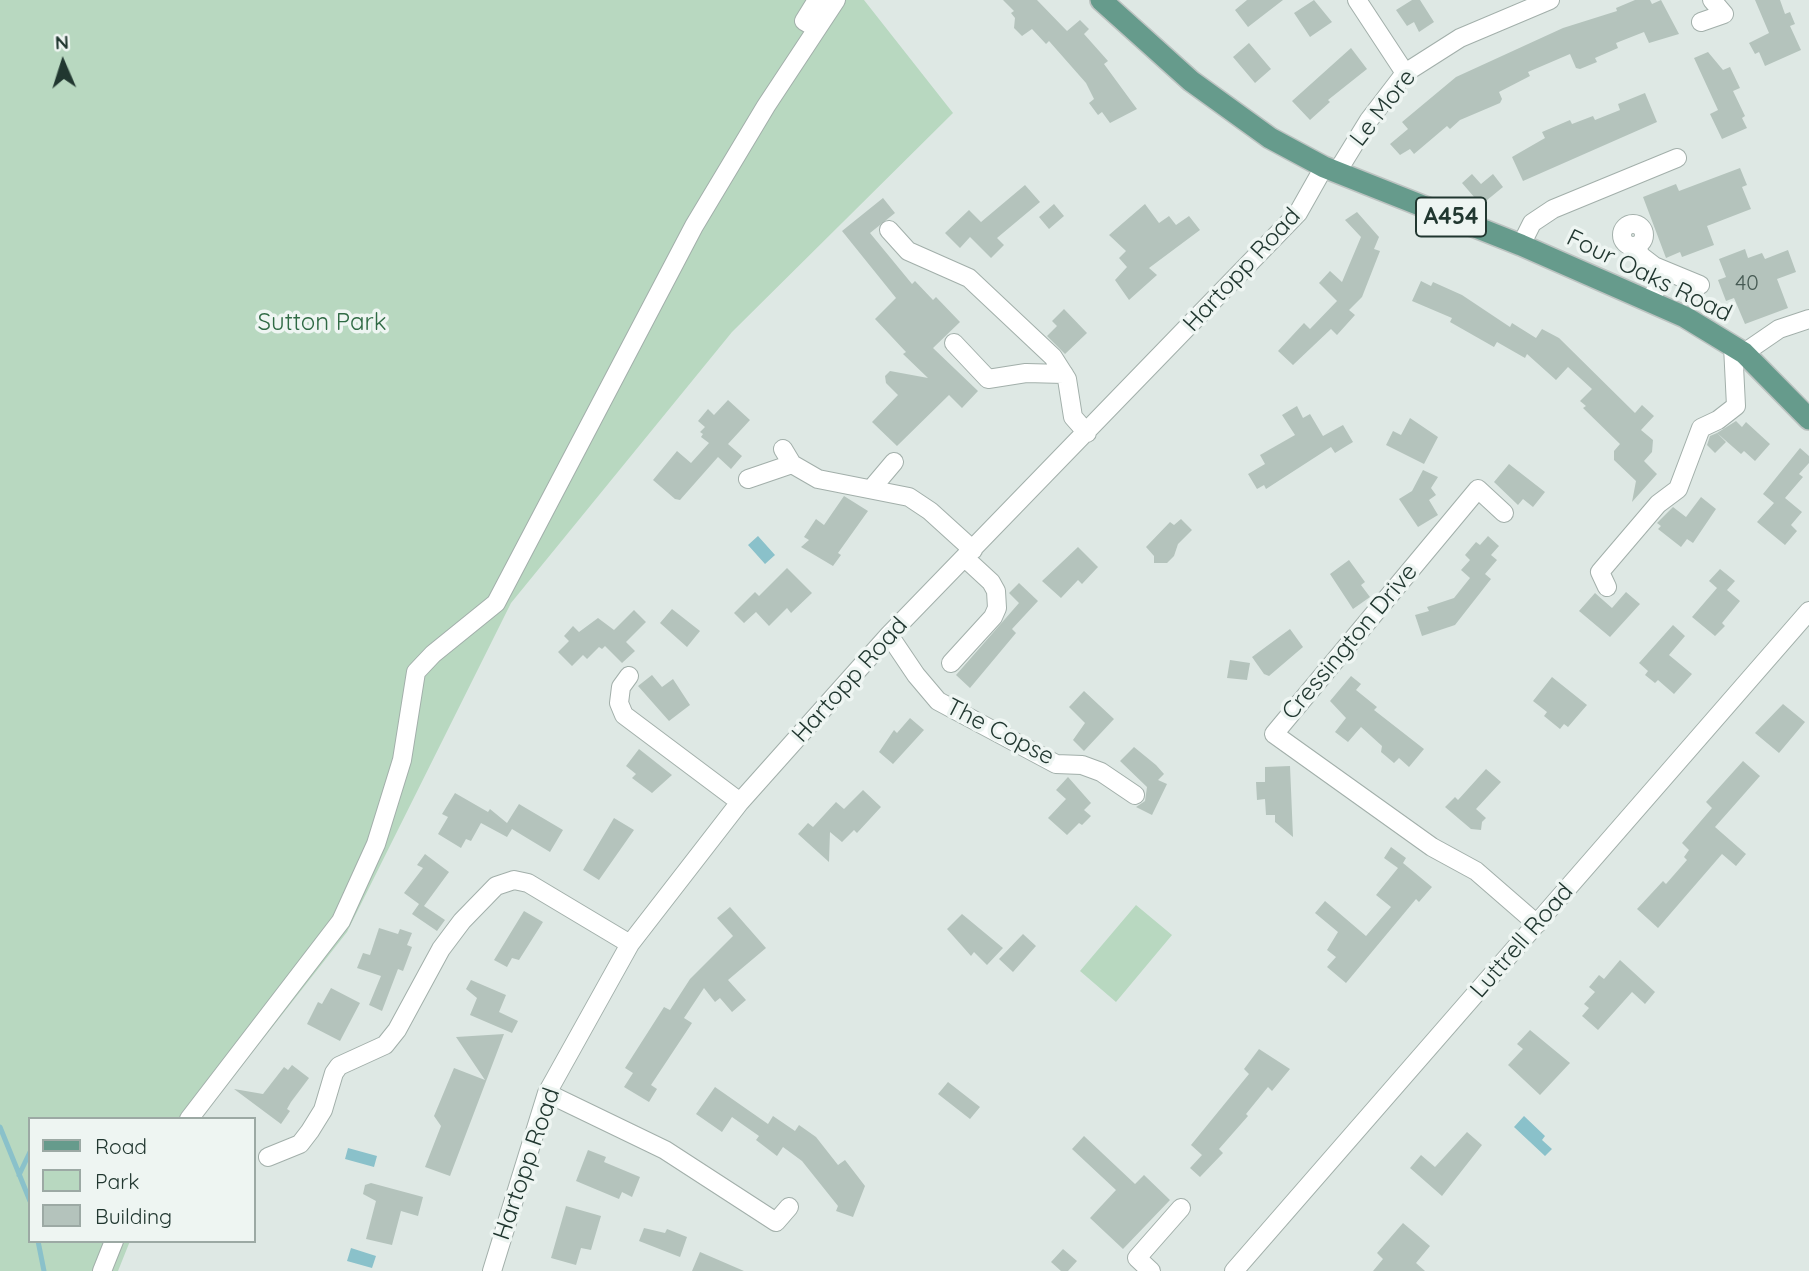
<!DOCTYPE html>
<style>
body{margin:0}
#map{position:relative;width:1809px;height:1271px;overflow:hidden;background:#dee8e4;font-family:Quicksand,sans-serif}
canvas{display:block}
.legend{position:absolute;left:28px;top:1117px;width:228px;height:126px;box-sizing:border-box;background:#eef5f2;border:2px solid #9ca9a4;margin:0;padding:9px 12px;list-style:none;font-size:21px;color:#213730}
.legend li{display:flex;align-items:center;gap:14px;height:35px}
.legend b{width:35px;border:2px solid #9ca9a4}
.north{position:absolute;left:28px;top:28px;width:70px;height:70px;-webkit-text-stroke:5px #eef5f2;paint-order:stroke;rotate:357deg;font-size:19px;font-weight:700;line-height:28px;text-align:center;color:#213730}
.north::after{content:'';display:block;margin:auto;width:24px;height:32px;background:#213730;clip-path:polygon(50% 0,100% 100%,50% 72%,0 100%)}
</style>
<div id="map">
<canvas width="1809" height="1271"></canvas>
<ul class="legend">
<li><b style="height:9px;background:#669b8c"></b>Road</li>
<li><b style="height:19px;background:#b8d8c0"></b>Park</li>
<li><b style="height:19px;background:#b4c3bc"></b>Building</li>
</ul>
<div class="north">N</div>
</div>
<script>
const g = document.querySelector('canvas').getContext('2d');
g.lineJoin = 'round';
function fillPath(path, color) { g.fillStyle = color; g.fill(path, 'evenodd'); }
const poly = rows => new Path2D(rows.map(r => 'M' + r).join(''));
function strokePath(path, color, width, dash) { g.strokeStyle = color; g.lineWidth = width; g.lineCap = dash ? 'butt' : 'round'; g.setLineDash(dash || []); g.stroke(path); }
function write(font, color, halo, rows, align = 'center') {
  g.font = font + ' Quicksand,sans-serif'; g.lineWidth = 7; g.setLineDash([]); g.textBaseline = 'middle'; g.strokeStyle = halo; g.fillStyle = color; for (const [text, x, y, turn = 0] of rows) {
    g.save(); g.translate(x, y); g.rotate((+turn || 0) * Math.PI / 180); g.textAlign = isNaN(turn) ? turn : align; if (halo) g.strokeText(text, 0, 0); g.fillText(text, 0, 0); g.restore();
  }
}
fillPath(poly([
 [0,0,864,0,953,113,732,332,511,603,347,932,200,1119,30,1119,30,1241,130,1241,118,1271,0,1271],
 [1136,905,1172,935,1116,1002,1080,971]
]), '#b8d8c0');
fillPath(poly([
 [758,536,775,555,765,564,748,545],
 [1524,1116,1545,1136,1542,1140,1552,1149,1545,1156,1514,1127],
 [348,1148,377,1156,374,1167,345,1159],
 [351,1248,376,1256,372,1268,347,1261]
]), '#8ac1ca');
strokePath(poly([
 [0,1127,30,1201],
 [19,1175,30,1152],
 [38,1241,44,1271]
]), '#8ac1ca', 5);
fillPath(poly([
 [1003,0,1037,0,1067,31,1080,20,1089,29,1084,34,1108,61,1104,64,1137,109,1110,123,1102,112,1098,115,1089,103,1094,99,1086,83,1049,41,1046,44,1032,29,1022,36,1014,28,1015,18,1011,13,1014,11],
 [1247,0,1283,0,1248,27,1235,10],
 [1314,0,1332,22,1310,37,1294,13],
 [1412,0,1420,0,1434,22,1419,32,1414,22,1407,26,1396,10],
 [1635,0,1650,0,1652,4,1661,0,1679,34,1649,43,1644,32,1616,43,1618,48,1595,58,1597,62,1580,69,1576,68,1570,54,1528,72,1530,76,1499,92,1502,99,1500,103,1460,120,1450,129,1447,126,1414,154,1410,149,1400,155,1390,144,1408,129,1402,122,1456,77,1563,28,1617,11,1616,8],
 [1755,0,1780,0,1785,14,1790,12,1795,24,1790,26,1801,50,1765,66,1759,52,1755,54,1749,43,1769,33],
 [1249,43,1271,69,1255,83,1233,57],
 [1351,48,1367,69,1328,100,1330,102,1310,120,1292,101],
 [1708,52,1723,70,1730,67,1740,88,1733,91,1745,116,1742,118,1747,128,1722,139,1710,114,1718,110,1694,58],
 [1645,93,1657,122,1523,181,1512,157,1545,138,1542,132,1570,120,1572,124,1593,116,1595,120,1620,110,1618,104],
 [1740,168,1747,185,1742,187,1751,209,1707,226,1714,245,1682,257,1680,252,1666,258,1643,197,1676,184,1679,191],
 [1472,174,1481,184,1493,174,1503,187,1481,205,1462,183],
 [1025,185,1040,202,997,238,1004,245,991,258,970,237,960,248,945,233,969,210,981,222],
 [883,198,895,213,870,233,912,284,915,281,933,300,936,297,960,322,933,348,978,391,962,408,949,395,897,446,872,422,898,395,886,383,885,376,890,371,928,378,903,354,906,352,875,319,896,298,842,231],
 [1054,204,1064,216,1049,229,1039,217],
 [1145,204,1159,223,1169,216,1176,225,1189,216,1200,230,1149,268,1157,275,1129,300,1115,280,1127,267,1119,258,1126,251,1109,235],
 [1357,212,1379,237,1374,249,1380,251,1362,297,1349,310,1355,315,1337,335,1331,329,1293,365,1278,351,1304,323,1310,329,1337,301,1319,283,1330,271,1342,282,1361,237,1345,220],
 [1745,249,1748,258,1762,253,1765,259,1788,250,1796,272,1777,279,1788,308,1745,324,1734,298,1726,301,1718,280,1726,277,1719,259],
 [1421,281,1431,286,1433,282,1462,295,1510,327,1512,323,1536,338,1542,329,1559,338,1635,413,1642,405,1654,416,1641,430,1653,440,1652,452,1644,461,1657,474,1632,502,1636,481,1614,460,1614,451,1620,444,1583,408,1586,406,1580,401,1592,389,1568,367,1556,380,1527,354,1525,358,1497,342,1494,347,1450,322,1452,318,1412,301],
 [1064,309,1087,333,1065,354,1047,336,1057,326,1052,321],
 [728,400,750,420,728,444,742,456,731,469,718,457,680,500,675,499,653,480,677,451,691,463,709,443,701,437,703,434,700,432,705,427,698,421,708,409,714,415],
 [1297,406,1303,418,1310,414,1323,436,1343,425,1353,442,1335,453,1331,447,1266,489,1264,485,1257,489,1248,474,1265,464,1260,455,1295,435,1282,415],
 [1410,418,1438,437,1424,464,1386,445,1393,431,1401,435],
 [1736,421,1742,427,1746,422,1770,444,1755,461,1744,451,1741,454,1717,433],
 [1717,433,1726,442,1715,453,1707,445,1710,436],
 [1800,448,1809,456,1809,463,1799,474,1803,477,1785,498,1802,512,1791,525,1797,531,1785,545,1757,522,1774,503,1763,494],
 [1509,464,1545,492,1533,507,1523,499,1518,505,1494,482],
 [1423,470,1438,477,1431,488,1436,495,1429,500,1438,515,1418,527,1399,499,1412,491],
 [844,496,868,511,838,553,841,555,833,566,801,547,809,540,804,537,816,519,824,525],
 [1701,497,1716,509,1693,543,1687,539,1681,547,1658,529,1661,526,1657,523,1673,507,1686,517],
 [1181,519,1192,530,1178,544,1174,556,1167,563,1154,563,1154,556,1146,547,1170,522,1174,525],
 [1488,536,1499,546,1491,555,1497,560,1485,574,1491,579,1455,625,1422,636,1415,615,1429,611,1427,607,1454,598,1470,578,1461,570,1470,560,1465,555,1476,542,1480,545],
 [1078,547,1098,567,1082,584,1078,580,1061,598,1042,581],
 [1349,560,1365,582,1361,585,1370,597,1353,609,1330,574],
 [787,568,812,593,791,613,787,608,769,626,756,612,744,623,734,613,755,592,759,596],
 [1720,569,1735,581,1727,590,1740,601,1722,623,1725,626,1715,636,1692,617,1717,588,1709,581],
 [1019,583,1038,601,1012,629,1016,633,970,688,956,675,1019,603,1009,593],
 [1626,592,1640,604,1610,637,1579,611,1595,593,1612,608],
 [672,609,700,631,687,647,660,623],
 [634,610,646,622,626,642,635,651,622,663,605,646,602,649,599,647,587,659,583,655,572,666,558,652,569,641,564,636,573,626,579,632,598,618,614,630],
 [1673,625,1685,636,1669,655,1692,674,1674,694,1658,680,1655,683,1645,675,1648,671,1639,663],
 [1290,629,1303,647,1269,676,1264,674,1252,657],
 [1230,660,1250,663,1247,680,1227,678],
 [652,675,662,687,673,679,690,705,669,721,638,686],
 [1351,676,1361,684,1356,690,1377,707,1374,710,1424,749,1409,767,1399,758,1394,763,1381,752,1382,746,1361,727,1348,742,1335,732,1346,718,1330,701],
 [1552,677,1587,705,1568,727,1564,724,1560,729,1544,716,1547,712,1533,701],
 [1084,691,1114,719,1084,751,1073,740,1085,723,1069,707],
 [1783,704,1805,722,1779,753,1755,733],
 [910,718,924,730,893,764,879,752,894,730,897,733],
 [1134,747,1156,765,1164,774,1158,780,1167,784,1152,815,1136,807,1145,801,1147,787,1120,761],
 [639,749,672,775,652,793,632,778,636,774,626,766],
 [1743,761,1760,776,1715,827,1746,854,1736,866,1722,854,1658,928,1637,909,1663,881,1666,884,1687,860,1684,857,1689,850,1682,843,1712,808,1706,802],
 [1290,766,1293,837,1275,822,1275,815,1266,815,1265,799,1257,800,1256,782,1265,782,1265,767],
 [1486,769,1501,782,1476,809,1486,818,1482,822,1481,830,1471,829,1445,807,1455,797,1458,800],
 [1068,777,1091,803,1084,810,1091,816,1082,825,1079,823,1067,835,1048,818,1066,799,1056,790],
 [863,790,881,807,857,833,854,830,842,842,830,832,829,862,798,834,808,823,813,827,836,802,844,809],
 [455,793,488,812,490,809,507,823,519,804,563,830,550,852,512,829,507,837,481,823,471,841,466,839,461,848,438,834,448,817,442,814],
 [614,818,634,830,599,880,583,870],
 [1391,847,1406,858,1403,863,1432,887,1419,902,1416,899,1346,983,1327,967,1336,957,1327,950,1338,932,1315,913,1325,901,1366,936,1391,907,1376,895,1398,868,1384,858],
 [425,854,449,872,424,906,445,920,437,931,412,914,419,904,404,893,423,868,417,865],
 [730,907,766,948,728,980,746,1000,732,1012,720,998,715,1002,704,988,684,1018,692,1023,651,1085,657,1089,649,1102,624,1087,633,1073,625,1068,664,1007,670,1010,690,979,733,936,717,918],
 [524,911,543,922,519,960,512,958,507,967,494,960],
 [962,914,1003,948,987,965,974,952,971,956,947,929],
 [379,928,398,934,400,929,412,933,407,945,412,947,403,971,398,969,382,1011,369,1005,381,976,357,968,363,953,370,955],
 [1023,934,1036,946,1013,972,999,959],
 [1620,960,1655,992,1645,1004,1632,992,1598,1030,1582,1016,1589,1008,1584,1004,1595,992,1589,987,1599,975,1604,979],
 [471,980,506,995,499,1012,518,1021,512,1033,470,1015,477,998,466,989],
 [331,988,360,1003,340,1041,307,1024,318,1002,322,1004],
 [1530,1030,1570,1063,1540,1095,1508,1065,1523,1049,1517,1044],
 [504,1034,450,1176,425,1167,441,1126,434,1116,454,1068,485,1080,456,1037],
 [1259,1049,1290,1069,1272,1091,1268,1087,1246,1114,1248,1116,1219,1149,1223,1153,1200,1177,1190,1168,1202,1155,1191,1145,1249,1074,1244,1069],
 [292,1065,309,1078,291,1102,287,1109,290,1111,281,1124,234,1089,263,1094,284,1067,288,1070],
 [948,1082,980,1107,970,1119,938,1094],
 [715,1087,768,1124,773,1116,795,1131,799,1125,816,1137,838,1165,845,1160,865,1186,853,1217,836,1211,838,1206,802,1161,783,1147,777,1156,756,1140,759,1136,732,1117,722,1132,696,1114],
 [1467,1132,1482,1145,1442,1196,1410,1168,1421,1155,1435,1167],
 [1084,1136,1135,1184,1144,1175,1170,1200,1123,1249,1090,1218,1116,1190,1072,1149],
 [588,1150,606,1157,604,1162,640,1177,632,1197,622,1192,619,1199,576,1181],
 [371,1183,423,1197,418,1216,401,1211,392,1245,366,1239,376,1201,363,1194,365,1185],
 [566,1206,601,1216,591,1250,581,1248,576,1265,551,1258],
 [1403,1223,1430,1246,1416,1263,1425,1271,1373,1271,1383,1259,1377,1253],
 [644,1228,665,1233,667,1229,687,1237,680,1257,639,1241],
 [1063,1249,1077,1261,1068,1271,1061,1271,1051,1262],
 [700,1252,744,1271,692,1271]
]), '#b4c3bc');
const minor = poly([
 [1357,0,1405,73],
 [1701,22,1724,14,1712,0],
 [816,28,804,21,817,0],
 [1337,172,1369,120,1405,73,1460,38,1550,0],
 '1622 235a11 11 0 1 1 22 0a11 11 0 1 1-22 0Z',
 [889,230,908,251,969,278,1053,357,1067,379,1073,417,1087,433],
 [1521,245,1532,223,1553,209,1677,158],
 [1636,246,1641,256,1654,266,1700,285],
 [1650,301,1665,272],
 [954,343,988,379,1026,373,1064,374],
 [1744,353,1779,329,1809,319],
 [783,449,792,464,818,479,909,497,930,511,973,550],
 [748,479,792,464],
 [872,488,894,462],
 [1504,513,1478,489,1274,734,1432,847,1476,871,1537,924],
 [1607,587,1600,572,1658,504,1678,489,1701,428,1718,420,1736,406,1733,346],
 [889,635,916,675,938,701,1056,764,1082,765,1101,772,1135,795],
 [951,663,993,617,997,608,996,591,991,582,965,558],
 [629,676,621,687,619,703,624,715,740,802],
 [547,1093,665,1150,776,1222,789,1207],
 [189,1119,341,921,376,844,402,760,416,672,433,654,496,603,694,226,766,106,836,0],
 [268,1157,300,1144,310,1131,323,1110,334,1073,339,1066,385,1045,397,1030,441,949,462,921,496,886,514,880,528,883,630,944],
 [102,1271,114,1241],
 [492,1271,547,1093,630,944,740,802,889,635,1298,213,1324,167],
 [1151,1271,1137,1258,1181,1208],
 [1234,1271,1809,611]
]);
const major = poly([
 [1101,0,1191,81,1270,138,1324,167,1521,245,1685,317,1744,353,1809,419]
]);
strokePath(minor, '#a2afaa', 20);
strokePath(major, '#bcc3c1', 24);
strokePath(minor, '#fff', 18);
strokePath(major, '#669b8c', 21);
write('21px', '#465a53', null, [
 ["40",1747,284]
]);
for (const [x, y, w] of [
 [1451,217,70]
]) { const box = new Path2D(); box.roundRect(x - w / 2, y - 19.5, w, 39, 5); g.fillStyle = '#eef5f2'; g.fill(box); strokePath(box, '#213730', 2); }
write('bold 23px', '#213730', null, [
 ["A454",1451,217]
]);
write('24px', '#213730', '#eef5f2', [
 ["Le More",1383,108,-52],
 ["Hartopp Road",1242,270,-47],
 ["Four Oaks Road",1649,276,26],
 ["Cressington Drive",1350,642,-50],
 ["Hartopp Road",850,680,-48],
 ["The Copse",1000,732,27],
 ["Luttrell Road",1522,941,-49],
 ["Hartopp Road",527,1164,-71]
]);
write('24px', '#2f6a44', '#eef5f2', [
 ["Sutton Park",322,323]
]);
</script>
